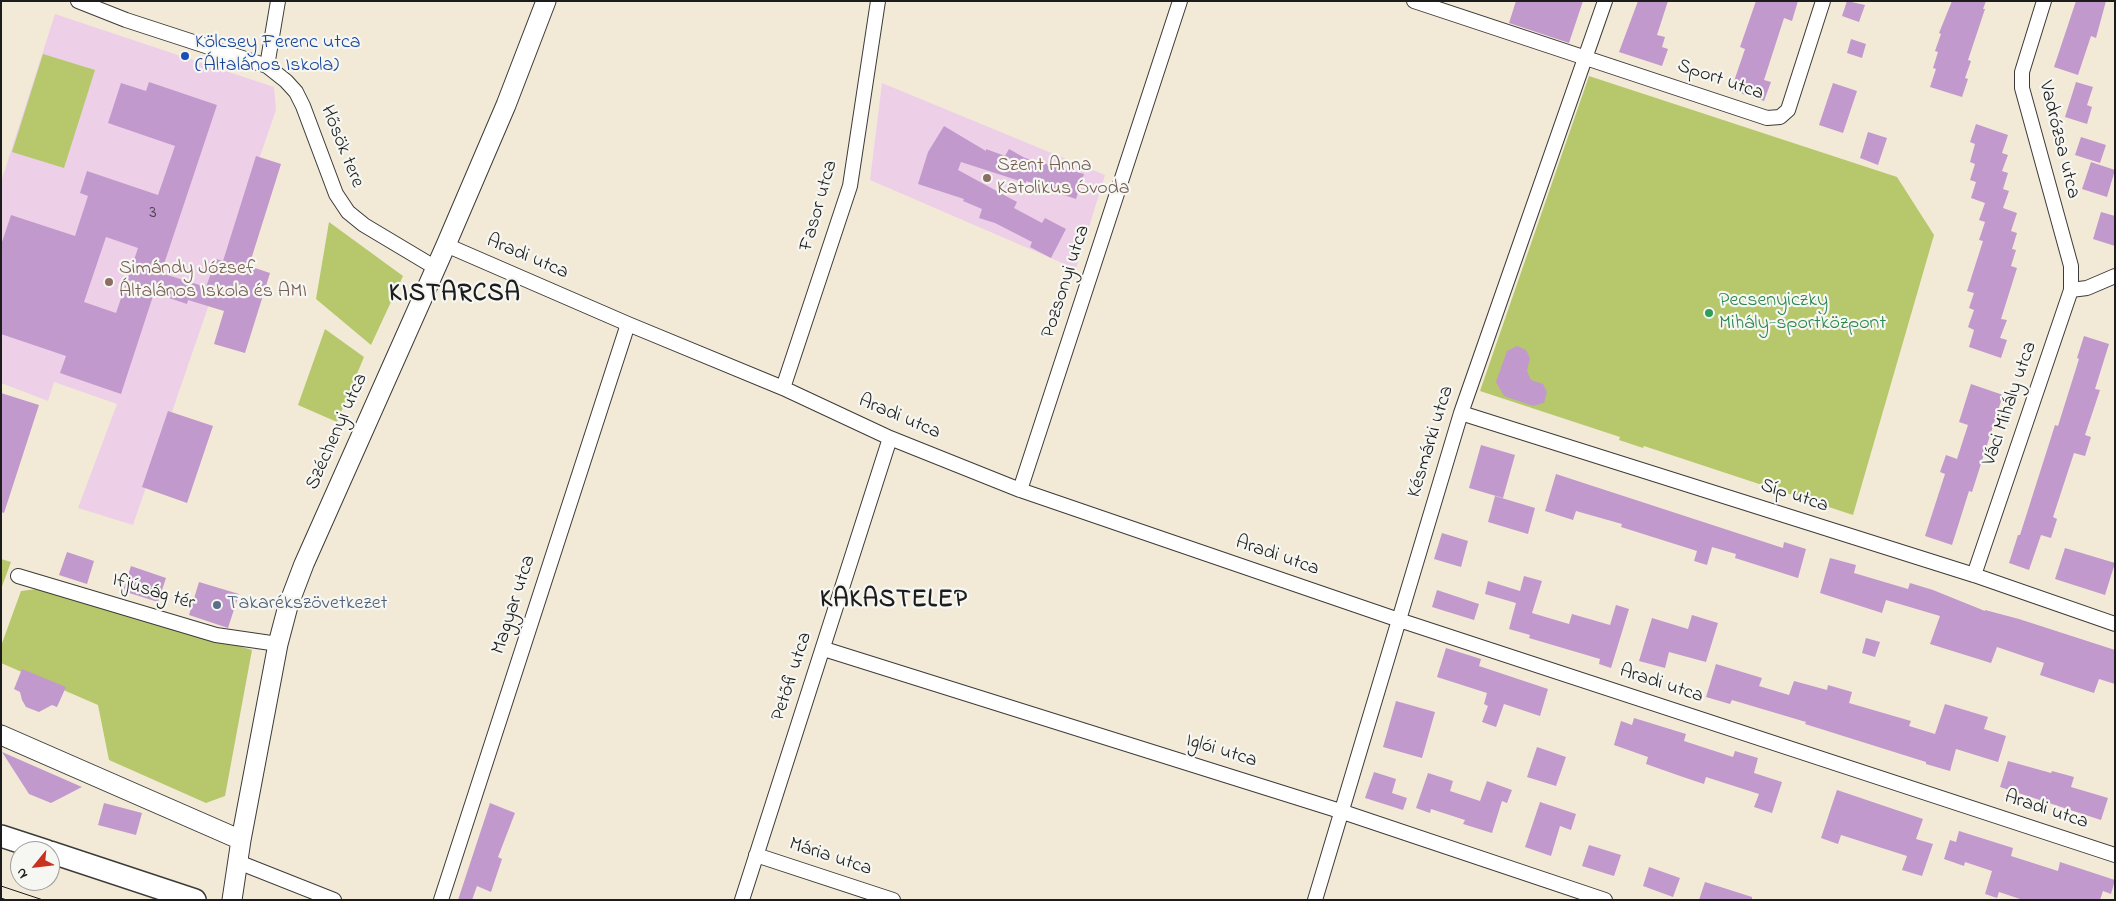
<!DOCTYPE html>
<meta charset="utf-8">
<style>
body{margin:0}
#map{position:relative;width:2116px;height:901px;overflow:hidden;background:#f2ead7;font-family:"Indie Flower",sans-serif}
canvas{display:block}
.frame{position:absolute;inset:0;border:2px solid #1c1c1c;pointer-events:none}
.north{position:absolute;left:10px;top:841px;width:50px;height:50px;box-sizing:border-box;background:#f6f6f2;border:1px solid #9f9f9c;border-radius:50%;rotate:241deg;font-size:14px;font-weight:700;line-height:20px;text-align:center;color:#1c1c1c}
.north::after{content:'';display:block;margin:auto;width:18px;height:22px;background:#c8321e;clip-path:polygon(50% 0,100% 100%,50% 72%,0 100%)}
</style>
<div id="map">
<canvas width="2116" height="901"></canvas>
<div class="frame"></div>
<div class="north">N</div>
</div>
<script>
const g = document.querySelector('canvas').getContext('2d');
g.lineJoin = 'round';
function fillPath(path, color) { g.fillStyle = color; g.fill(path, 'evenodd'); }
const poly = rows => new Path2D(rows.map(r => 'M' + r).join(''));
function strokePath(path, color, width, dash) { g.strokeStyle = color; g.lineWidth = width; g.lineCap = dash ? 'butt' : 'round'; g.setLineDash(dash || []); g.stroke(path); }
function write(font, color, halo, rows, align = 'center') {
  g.font = font + ' "Indie Flower",sans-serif'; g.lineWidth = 4.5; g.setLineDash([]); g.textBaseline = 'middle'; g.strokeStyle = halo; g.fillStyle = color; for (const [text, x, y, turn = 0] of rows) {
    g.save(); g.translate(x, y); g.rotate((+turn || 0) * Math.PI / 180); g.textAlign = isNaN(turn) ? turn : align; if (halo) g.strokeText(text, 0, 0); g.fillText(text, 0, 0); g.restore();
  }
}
fillPath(poly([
 [55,14,274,87,276,110,133,525,78,508,117,404,54,382,48,401,1,383,1,182],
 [882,83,1105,175,1076,269,870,180]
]), '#edd0e8');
fillPath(poly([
 [43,54,95,70,64,168,12,152],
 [1589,76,1897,177,1934,235,1853,515,1644,446,1643,448,1619,440,1620,437,1480,391],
 [329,222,403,276,371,345,316,299],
 [325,329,364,357,337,422,298,405],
 [1,559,11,562,1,589],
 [45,588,252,650,225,796,206,803,109,760,98,705,1,663,1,646,21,591]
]), '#b6c86b');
fillPath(poly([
 [1516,1,1583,1,1569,43,1509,23],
 [1638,1,1668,1,1657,35,1665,37,1662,47,1668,49,1662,66,1619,52],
 [1756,1,1798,1,1792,21,1784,18,1764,80,1771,82,1764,101,1731,90,1745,49,1740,47],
 [1847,1,1865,5,1859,22,1842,16],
 [1952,1,1986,1,1983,9,1985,9,1968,60,1971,61,1965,78,1968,79,1962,97,1930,87,1936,69,1933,68,1938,52,1935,51,1941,34,1939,33],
 [2076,1,2106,1,2096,38,2091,36,2078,75,2054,67],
 [1851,39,1866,44,1862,58,1847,53],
 [149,82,217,105,161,273,206,287,216,259,223,261,256,156,281,164,249,266,270,273,245,353,214,344,224,311,188,300,187,304,154,293,121,394,60,373,66,356,1,334,1,245,11,215,75,236,88,196,80,193,87,171,158,195,175,146,108,123,121,83,146,91],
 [106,237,138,248,116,313,84,302],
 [2076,82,2093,87,2087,105,2092,107,2087,124,2065,117],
 [1833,83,1857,91,1843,133,1819,125],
 [1976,124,2008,135,2002,153,2008,155,2002,171,2008,173,2003,189,2009,191,2003,208,2017,213,2011,231,2017,233,2012,249,2016,250,2011,266,2017,268,2001,319,2007,320,2000,338,2007,340,2001,358,1969,347,1974,330,1968,327,1974,310,1969,308,1974,293,1967,291,1983,241,1979,240,1985,222,1979,220,1985,203,1971,198,1976,182,1970,180,1975,164,1970,162,1975,144,1970,142],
 [944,126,986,151,986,149,1005,156,1009,149,1025,158,1084,174,1076,199,1052,191,1052,189,1026,181,1026,183,961,162,958,170,1017,202,1014,208,1042,223,1045,218,1066,229,1051,258,1030,247,1032,242,995,223,979,218,982,209,963,201,964,199,918,184,928,152],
 [1868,132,1887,138,1878,165,1860,158],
 [2081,137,2106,145,2100,163,2075,155],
 [2091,162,2115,170,2107,197,2082,189],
 [2101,212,2115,216,2115,246,2093,239],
 [2084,336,2109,344,2095,389,2100,390,2085,435,2091,437,2085,456,2074,453,2053,517,2057,519,2051,538,2041,535,2029,570,2009,563,2018,535,2020,535,2055,425,2058,426,2079,359,2077,358],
 [1517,346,1526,350,1530,358,1527,371,1531,380,1543,384,1547,392,1544,403,1533,406,1504,396,1496,382,1507,351],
 [1971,384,2003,395,1972,492,1969,491,1952,545,1925,536,1945,474,1940,472,1946,455,1957,459,1968,425,1959,422],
 [1,393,39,405,4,513,1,512],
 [168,411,213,426,187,503,142,487],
 [1481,445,1515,455,1503,498,1469,488],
 [1556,474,1783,548,1784,542,1806,549,1798,578,1735,558,1736,554,1712,547,1707,565,1694,561,1697,551,1621,527,1622,524,1576,511,1573,520,1545,511],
 [1495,496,1535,508,1528,534,1488,522],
 [1442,533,1468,541,1461,567,1434,559],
 [2065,548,2115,563,2105,595,2055,579],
 [67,552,94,561,87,584,59,575],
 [1830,558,1856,565,1854,573,1908,589,1910,583,1933,590,1985,611,1985,610,2019,619,2115,650,2115,684,2099,679,2094,693,2040,675,2044,663,1997,647,1991,663,1930,644,1940,616,1886,600,1882,613,1820,593],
 [131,566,166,578,158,602,123,591],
 [1524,576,1542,581,1532,613,1569,624,1572,614,1610,625,1616,605,1629,609,1611,668,1599,664,1600,659,1529,638,1530,635,1509,629,1516,603,1485,594,1488,581,1520,591],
 [199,582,239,594,228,628,189,615],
 [1437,590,1479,604,1474,620,1432,607],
 [1692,615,1718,623,1706,662,1669,652,1665,668,1639,661,1652,618,1688,629],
 [1866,638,1880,642,1875,657,1862,653],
 [1446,648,1481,659,1479,666,1548,689,1540,716,1504,704,1496,727,1482,722,1488,706,1484,704,1487,693,1437,677],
 [1716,664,1762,678,1759,686,1789,695,1794,681,1827,690,1828,685,1852,692,1849,703,1911,721,1909,726,1935,734,1945,704,1988,717,1984,729,2006,736,1998,762,1956,749,1950,771,1926,764,1926,762,1805,724,1806,722,1732,700,1730,704,1706,697],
 [22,669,66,687,57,707,52,705,39,712,26,707,22,700,20,692,14,689],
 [1396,701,1435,712,1422,758,1383,747],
 [1634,718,1686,734,1684,741,1733,757,1735,751,1758,758,1754,773,1782,782,1772,813,1754,807,1759,794,1706,777,1704,784,1683,777,1646,764,1648,757,1614,745,1621,721,1632,725],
 [1537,747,1566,757,1556,786,1527,777],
 [2,752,82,787,51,803,29,794],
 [2008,761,2051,773,2052,771,2074,777,2071,787,2108,798,2101,820,2000,787],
 [1374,772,1396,779,1392,793,1407,798,1403,810,1365,798],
 [1428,773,1453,781,1450,791,1480,801,1487,781,1512,790,1507,803,1502,801,1492,833,1463,824,1465,820,1431,809,1430,813,1416,808],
 [1837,790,1923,819,1916,839,1933,844,1922,876,1902,870,1907,856,1841,835,1838,844,1821,838],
 [1540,802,1576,814,1571,830,1560,826,1551,856,1525,847],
 [104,803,142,813,136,835,98,825],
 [490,803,515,813,498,857,502,859,491,892,477,886,472,900,458,900],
 [1959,831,2013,848,2011,856,2058,871,2060,862,2115,880,2111,894,2103,891,2100,900,2023,900,1999,892,1997,898,1985,894,1992,871,1965,862,1964,866,1944,859,1950,840,1956,842],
 [1589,845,1621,855,1614,876,1582,866],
 [1649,867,1680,878,1673,897,1643,886],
 [1705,882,1752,897,1752,900,1699,900]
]), '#c199cd');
const street = poly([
 [78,1,126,20,267,66,286,81,296,92,303,106,336,194,348,212,364,225,436,268],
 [1414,1,1767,118,1780,117,1788,110,1823,1],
 [2044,1,2022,72,2022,88,2071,266,2071,290],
 [267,66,278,1],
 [446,245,628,324,783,388,890,438,1020,490,1399,620,2115,855],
 [783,388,850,186,878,1],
 [1461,413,1974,575,2115,624],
 [1020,490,1180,1],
 [1974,575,2071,290,2087,288,2115,276],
 [18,576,216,635,278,644],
 [824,649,1340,811,1605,900],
 [756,855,893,900],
 [238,862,334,900],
 [441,900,628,324],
 [742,900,890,438],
 [1315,900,1461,413,1605,1]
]);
const secondary = poly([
 [1,735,241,840],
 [232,900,241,840,278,644,288,606,304,564,446,245,506,105,546,1]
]);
const primary = poly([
 [1,836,47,851],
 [50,852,195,900]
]);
strokePath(street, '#3c3b38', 16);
strokePath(secondary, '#3c3b38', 21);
strokePath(primary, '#3c3b38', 24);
strokePath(street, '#fff', 14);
strokePath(secondary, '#fff', 19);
strokePath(primary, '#fff', 21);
strokePath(poly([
 [1,886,43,900],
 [1,898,7,900]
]), '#1c1c1c', 1);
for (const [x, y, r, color] of [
 [185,56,5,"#1a4fb4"],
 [987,178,5,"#8d6e63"],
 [109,282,5,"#8d6e63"],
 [1709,313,5,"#2e9e5b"],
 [217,605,5,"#5c6f8a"]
]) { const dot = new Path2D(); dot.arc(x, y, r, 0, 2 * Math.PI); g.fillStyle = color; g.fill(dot); strokePath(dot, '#f6f6f2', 2); }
write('18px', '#453b48', null, [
 ["3",153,214]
]);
write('20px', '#164399', '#f6f6f2', [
 ["Kölcsey Ferenc utca",195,44],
 ["(Általános Iskola)",195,67]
], 'left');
write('20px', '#1c1c1c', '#f6f6f2', [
 ["Sport utca",1720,81,19],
 ["Vadrózsa utca",2058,140,76],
 ["Hősök tere",341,147,68],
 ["Fasor utca",820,206,-74],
 ["Aradi utca",527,258,23],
 ["Pozsonyi utca",1067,282,-72],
 ["Váci Mihály utca",2011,404,-71],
 ["Aradi utca",899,418,23],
 ["Széchenyi utca",338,432,-66],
 ["Késmárki utca",1432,442,-73],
 ["Síp utca",1794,497,18],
 ["Aradi utca",1277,557,19],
 ["Ifjúság tér",153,593,17],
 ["Magyar utca",515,605,-72],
 ["Petőfi utca",793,677,-72],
 ["Aradi utca",1661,685,18],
 ["Iglói utca",1221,752,17],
 ["Aradi utca",2046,811,18],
 ["Mária utca",830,858,18]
]);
write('20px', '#785e54', '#f6f6f2', [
 ["Szent Anna",997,167],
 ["Katolikus Óvoda",997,190],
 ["Simándy József",119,270],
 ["Általános Iskola és AMI",119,293]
], 'left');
write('20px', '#27864d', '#f6f6f2', [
 ["Pecsenyiczky",1719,302],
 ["Mihály-sportközpont",1719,325]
], 'left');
write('20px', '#4e5e75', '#f6f6f2', [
 ["Takarékszövetkezet",227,605]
], 'left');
g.letterSpacing = '1px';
write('bold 25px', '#1c1c1c', '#f6f6f2', [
 ["KISTARCSA",455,296],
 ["KAKASTELEP",894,602]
]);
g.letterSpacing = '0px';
</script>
